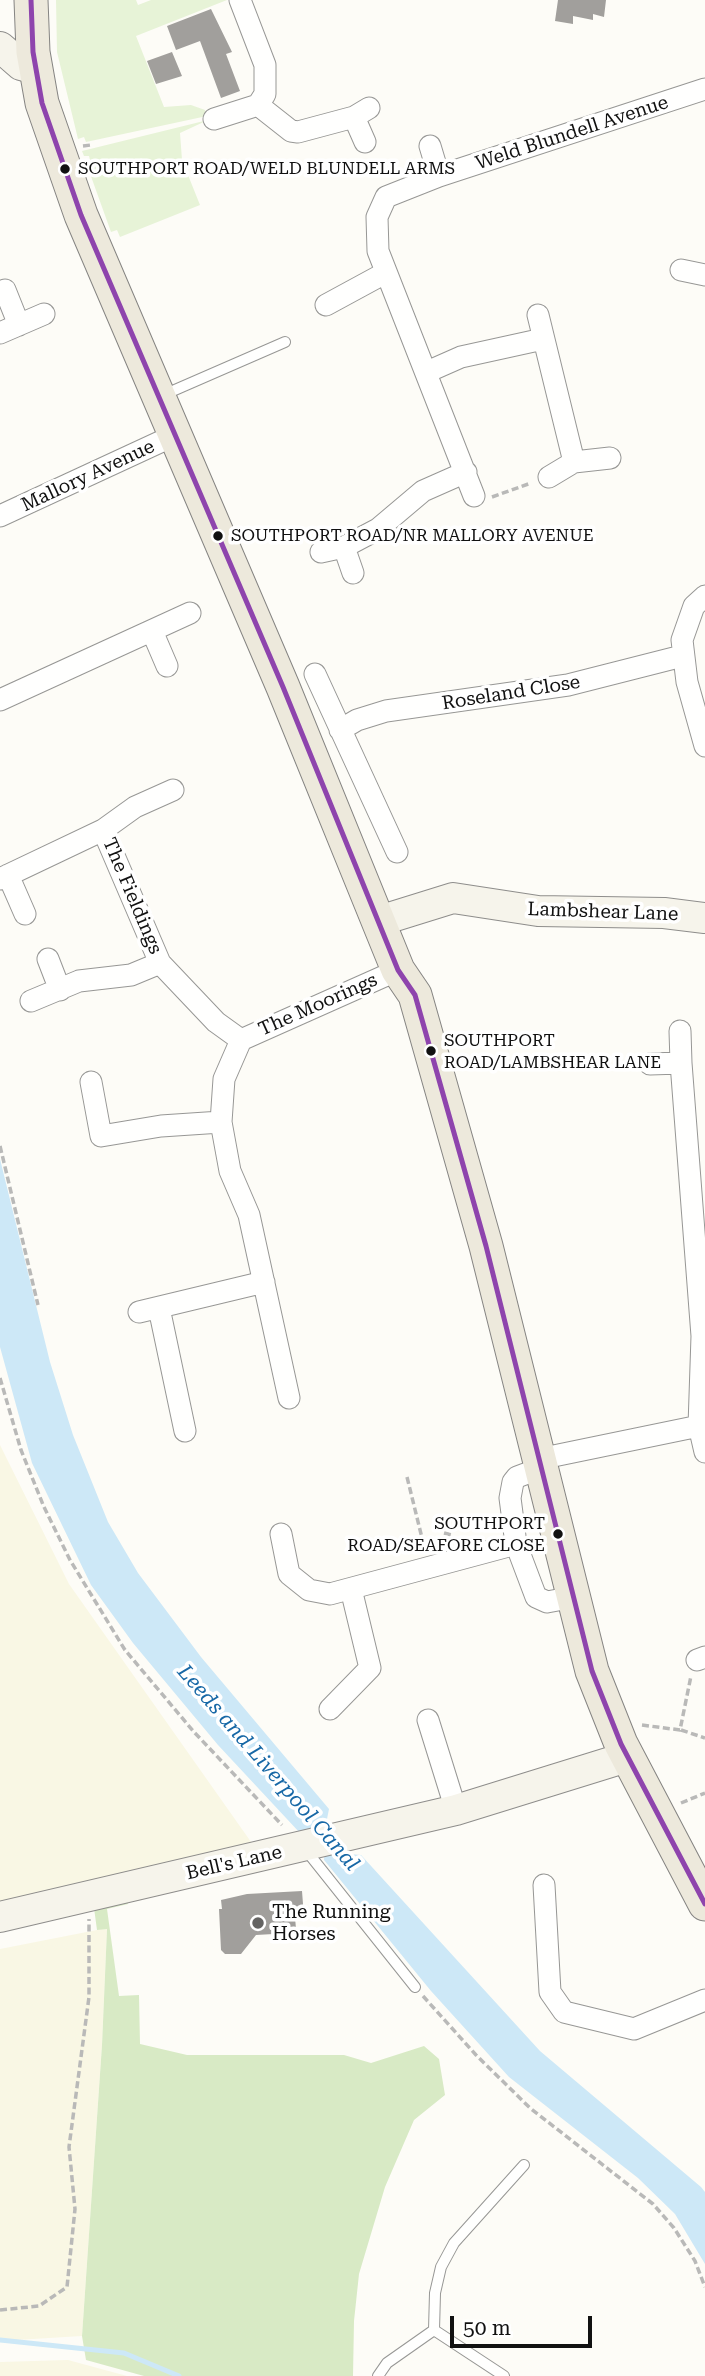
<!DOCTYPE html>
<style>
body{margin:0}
#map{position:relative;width:705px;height:2376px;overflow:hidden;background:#fdfcf7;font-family:"Roboto Serif",serif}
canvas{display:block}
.scale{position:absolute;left:450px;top:2316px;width:142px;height:32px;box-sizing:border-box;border:4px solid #111;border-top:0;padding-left:9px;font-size:21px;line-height:24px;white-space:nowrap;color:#111;-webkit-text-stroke:5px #fff;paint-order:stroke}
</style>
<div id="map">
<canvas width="705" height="2376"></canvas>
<div class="scale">50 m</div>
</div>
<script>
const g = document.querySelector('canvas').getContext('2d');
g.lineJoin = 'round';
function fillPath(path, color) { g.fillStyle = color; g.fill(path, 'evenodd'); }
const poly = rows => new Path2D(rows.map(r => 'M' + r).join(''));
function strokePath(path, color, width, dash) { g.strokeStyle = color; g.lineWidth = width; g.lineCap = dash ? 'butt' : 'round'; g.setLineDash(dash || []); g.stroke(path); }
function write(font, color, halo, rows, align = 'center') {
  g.font = font + ' "Roboto Serif",serif'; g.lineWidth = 7; g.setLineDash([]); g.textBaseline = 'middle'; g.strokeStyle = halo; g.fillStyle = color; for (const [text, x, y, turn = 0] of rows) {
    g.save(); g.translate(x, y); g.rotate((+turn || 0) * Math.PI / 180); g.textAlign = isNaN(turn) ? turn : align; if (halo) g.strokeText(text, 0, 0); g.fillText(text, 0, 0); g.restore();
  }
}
fillPath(poly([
 [0,1445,69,1584,256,1849,0,1910],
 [107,1928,102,2045,82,2336,0,2341,0,1949],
 [68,2360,127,2376,0,2376,0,2362]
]), '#f9f7e4');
fillPath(poly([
 [56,0,136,0,138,5,151,0,227,0,136,36,164,107,191,105,205,110,207,116,86,142,84,137,78,139,57,52],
 [208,120,180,133,182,160,200,205,120,237,117,230,111,232,88,168,92,167,89,156,84,156,82,151]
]), '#e7f3d7');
fillPath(poly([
 [127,1898,128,1904,107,1909,119,1996,139,1995,140,2044,187,2055,344,2055,371,2063,424,2046,439,2059,445,2095,414,2120,385,2187,359,2274,354,2321,353,2376,144,2376,86,2360,82,2336,102,2045,107,1929,97,1930,94,1908]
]), '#d8eac5');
fillPath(poly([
 [0,1159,50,1362,73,1435,108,1522,138,1573,201,1657,329,1809,326,1824,349,1854,361,1855,540,2051,701,2187,705,2192,705,2264,675,2214,638,2178,509,2077,431,1991,324,1860,325,1847,300,1833,218,1745,133,1643,91,1585,32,1463,0,1347]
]), '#cde8f7');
strokePath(poly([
 [0,2340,124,2353,179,2376]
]), '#cde8f7', 5);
fillPath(poly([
 [558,0,606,0,604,17,593,14,593,20,573,16,573,24,555,21],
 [211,9,232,52,226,54,240,91,221,98,200,41,176,50,167,26],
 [172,52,182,76,156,84,147,61],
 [302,1891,304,1917,295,1917,296,1929,291,1933,256,1935,241,1954,225,1954,221,1950,219,1909,222,1909,221,1900,247,1894]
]), '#a19f9c');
const lane = poly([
 [161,396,285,342],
 [305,1849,415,1987],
 [434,2330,504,2376],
 [378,2376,387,2363,434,2330,435,2293,441,2267,454,2243,524,2165]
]);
const street = poly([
 [258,105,291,131,298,132,354,117],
 [214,119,258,105,265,94,265,65,240,0],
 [365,142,354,117,369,108],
 [430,146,439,176,386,197,377,217,378,251,474,496],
 [439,176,705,89],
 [681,270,705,275],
 [5,290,19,325],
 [326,305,385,273],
 [538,315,574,462],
 [0,333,44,314],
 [427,372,461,357,543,339],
 [549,477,574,462,610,458],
 [0,516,175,435],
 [344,547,378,529,423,491,466,472],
 [321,552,344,547,353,573],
 [705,596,694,606,682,640,687,682,705,746],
 [152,631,167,666],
 [315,674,397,852],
 [0,700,190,613],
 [340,730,357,720,386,711,568,685,682,656],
 [103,830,160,963,216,1022,241,1040],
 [8,875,25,914],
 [0,879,103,830,135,807,173,790],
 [48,959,60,990],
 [31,1001,79,981,131,975,160,963],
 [681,1063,702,1336,699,1426,705,1452],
 [650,1064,681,1063,680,1031],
 [91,1082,101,1136,161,1126,221,1122],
 [159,1308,185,1431],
 [139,1312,264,1282],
 [289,1398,249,1215,230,1171,221,1122,224,1079,241,1040,398,970],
 [539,1459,699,1426],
 [541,1468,517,1477,513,1482,510,1498,516,1544,536,1597,547,1602,574,1597],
 [281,1534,289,1574,309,1590,330,1594,516,1544],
 [697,1660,705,1657],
 [330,1709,370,1668,351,1589],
 [428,1720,456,1810],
 [544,1885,550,1992,564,2012,634,2029,705,2000]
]);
const secondary = poly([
 [0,47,21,65,36,69],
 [379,921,453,898,538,911,664,913,705,918],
 [0,1917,456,1810,627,1757]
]);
const primary = poly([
 [31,0,33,52,42,103,81,215,283,687,398,970,415,995,486,1246,592,1671,621,1744,705,1904]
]);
strokePath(lane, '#979795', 12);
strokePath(street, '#979795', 23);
strokePath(secondary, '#8e8d8b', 32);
strokePath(primary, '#858482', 35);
strokePath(poly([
 [83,146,91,145],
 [492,497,531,483],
 [0,1146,38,1305],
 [0,1378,21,1450,44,1507,70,1560,125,1650,194,1732,282,1825],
 [407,1477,422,1538],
 [444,1533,452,1535,455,1541],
 [642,1725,680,1730,691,1676],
 [681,1730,705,1738],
 [681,1803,705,1793],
 [423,1996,476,2055,530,2108,653,2204,674,2228,695,2261,705,2287],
 [0,2310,39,2306,67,2287,75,2209,69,2147,89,1997,89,1919]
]), '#b9b9b8', 3.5, [7, 3.5]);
strokePath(lane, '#fffffe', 10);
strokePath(street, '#fffffe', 21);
strokePath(secondary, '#f6f4eb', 30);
strokePath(primary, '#ede9dc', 33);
strokePath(poly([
 [31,0,33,52,42,103,81,215,283,687,398,970,415,995,486,1246,592,1671,621,1744,705,1904]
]), '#8e44ad', 5);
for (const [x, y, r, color] of [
 [65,169,6,"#111"],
 [218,536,6,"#111"],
 [431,1051,6,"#111"],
 [558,1534,6,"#111"],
 [258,1923,7,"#646362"]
]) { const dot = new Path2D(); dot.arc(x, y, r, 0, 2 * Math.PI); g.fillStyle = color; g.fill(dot); strokePath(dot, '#fff', 2.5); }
write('17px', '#111', '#fff', [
 ["SOUTHPORT ROAD/WELD BLUNDELL ARMS",78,169],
 ["SOUTHPORT ROAD/NR MALLORY AVENUE",231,536],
 ["SOUTHPORT",444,1041],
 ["ROAD/LAMBSHEAR LANE",444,1063],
 ["SOUTHPORT",545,1524,"right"],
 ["ROAD/SEAFORE CLOSE",545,1546,"right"]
], 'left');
write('19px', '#111', '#fff', [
 ["Weld Blundell Avenue",572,133,-18],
 ["Mallory Avenue",88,476,-25],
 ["Roseland Close",511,693,-9],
 ["The Fieldings",132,896,67],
 ["Lambshear Lane",603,912,2],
 ["The Moorings",318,1005,-24],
 ["Bell's Lane",234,1863,-13]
]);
write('19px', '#111', '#fff', [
 ["The Running",272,1912],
 ["Horses",272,1934]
], 'left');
write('italic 21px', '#1768a6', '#fff', [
 ["Leeds and Liverpool Canal",268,1768,49]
]);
</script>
